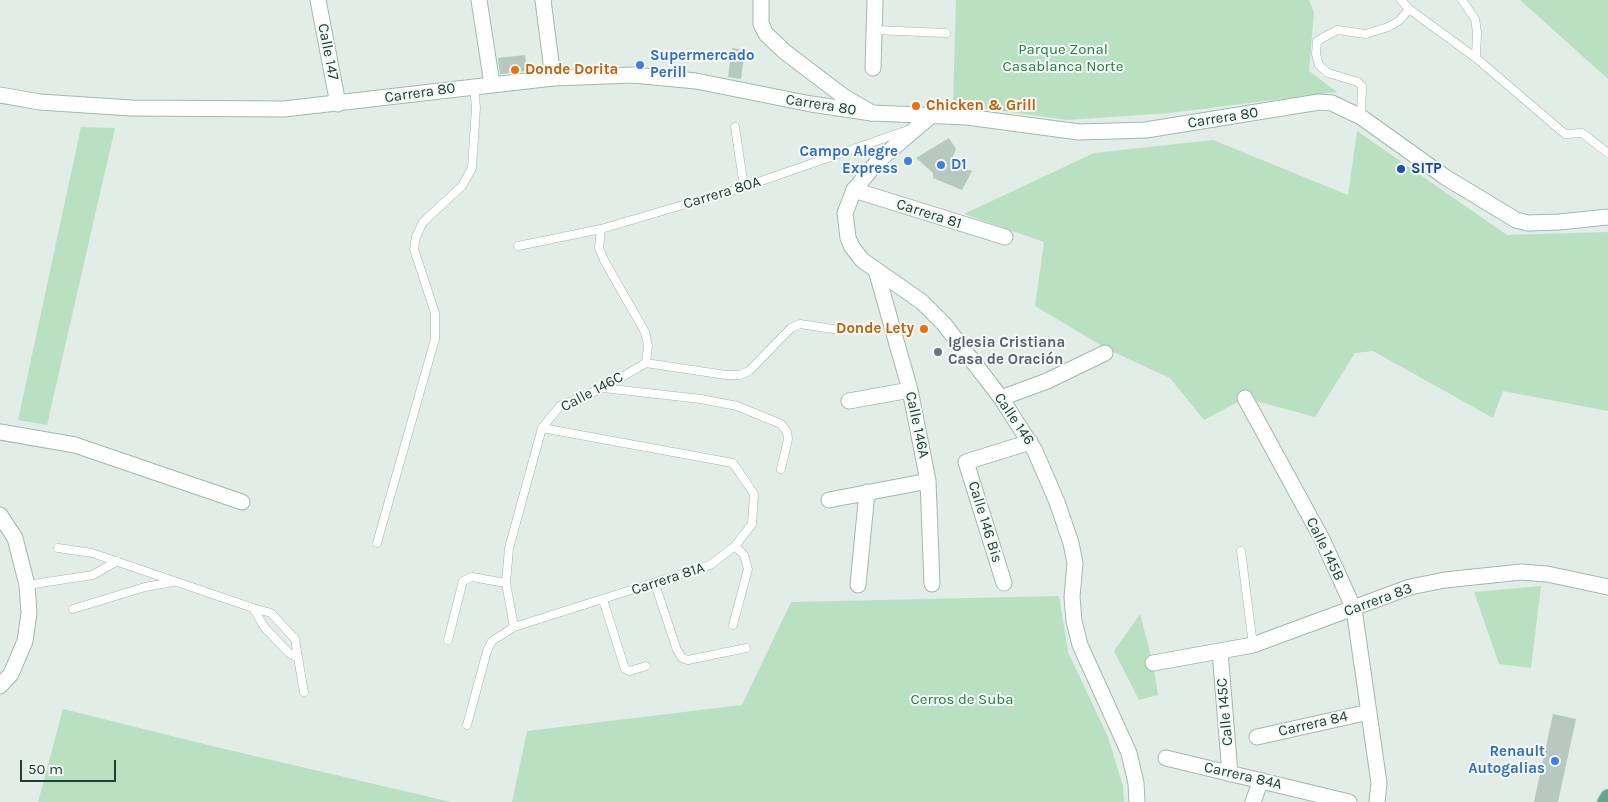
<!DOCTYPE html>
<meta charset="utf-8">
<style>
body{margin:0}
#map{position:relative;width:1608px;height:802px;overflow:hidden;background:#e2ede7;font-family:Karla,sans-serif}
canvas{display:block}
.scale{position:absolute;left:20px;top:760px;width:96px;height:22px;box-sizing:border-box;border:2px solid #204035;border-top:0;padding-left:6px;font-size:15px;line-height:18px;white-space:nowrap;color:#204035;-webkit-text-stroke:4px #f3f9f6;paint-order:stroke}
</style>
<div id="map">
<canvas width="1608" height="802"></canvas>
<div class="scale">50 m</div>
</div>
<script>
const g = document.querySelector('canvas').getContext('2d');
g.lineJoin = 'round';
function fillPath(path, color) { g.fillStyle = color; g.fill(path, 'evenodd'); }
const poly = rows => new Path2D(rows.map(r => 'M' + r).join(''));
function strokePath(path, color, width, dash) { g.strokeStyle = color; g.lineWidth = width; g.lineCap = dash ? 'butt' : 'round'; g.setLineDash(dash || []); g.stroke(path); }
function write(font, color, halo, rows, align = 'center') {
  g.font = font + ' Karla,sans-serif'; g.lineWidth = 4; g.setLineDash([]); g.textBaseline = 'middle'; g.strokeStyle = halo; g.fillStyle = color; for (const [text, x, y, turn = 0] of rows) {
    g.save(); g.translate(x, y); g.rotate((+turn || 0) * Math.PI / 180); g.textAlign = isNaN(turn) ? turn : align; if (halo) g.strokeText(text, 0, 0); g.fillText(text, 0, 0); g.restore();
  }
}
fillPath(poly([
 [956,0,1309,0,1314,12,1309,71,1337,92,1170,113,1067,120,953,104],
 [1520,0,1608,0,1608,79],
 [81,127,115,128,47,425,18,420],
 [1357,131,1507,235,1608,232,1608,411,1503,391,1493,418,1373,351,1355,353,1315,417,1245,398,1204,420,1170,378,1109,350,1035,306,1044,242,964,214,1094,153,1213,140,1348,195],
 [1541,586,1531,668,1499,664,1474,592],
 [1059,596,1068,652,1108,737,1123,786,1124,802,512,802,527,731,742,705,791,602],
 [1140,614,1153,663,1158,695,1139,700,1114,651],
 [63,709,212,746,451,802,38,802]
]), '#b9e0c0');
fillPath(poly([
 [732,48,745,50,741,79,728,77],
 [525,55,527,71,500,74,498,58],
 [949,138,956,149,952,159,959,163,958,167,972,171,962,190,933,178,933,173,916,158],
 [1553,714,1576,719,1558,802,1534,802]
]), '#b7c8c0');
const lane = poly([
 [1401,0,1409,9,1476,58,1565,134,1582,133,1608,153],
 [1462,0,1475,19,1477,32,1476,58],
 [874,30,946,33],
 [1361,117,1362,86,1358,82,1328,73,1319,65,1316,54,1317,41,1337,30,1366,34,1388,27,1399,21,1409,9],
 [735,127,744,187],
 [518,246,601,229,744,187,908,130],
 [646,363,726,375,740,375,749,371,791,328,800,324,840,330],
 [603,388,701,399,737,406,781,424,787,432,788,439,781,469],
 [377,543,435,339,435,313,414,249,416,237,423,222,462,186,472,168,476,108,474,86],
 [58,548,92,553,253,608],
 [1241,551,1253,645],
 [655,584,677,650,682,658,688,660,746,648],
 [27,585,93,575,117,561],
 [603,600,625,669,630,671,646,666],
 [73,609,145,587,173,582],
 [733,625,748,569,744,555,735,546],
 [514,627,506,583,509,548,542,428,560,406,603,388,646,363,648,346,645,332,605,262,599,248,601,229],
 [448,640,463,581,472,577,506,583],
 [298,658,289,653,265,628,253,608,271,613,295,639,298,658,304,692],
 [467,725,487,651,492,641,514,627,710,565,735,546,752,524,754,494,733,463,542,428]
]);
const street = poly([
 [543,0,553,78],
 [761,0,761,24,766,34,785,52,843,96,872,113],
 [873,68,875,0],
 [854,190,1005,237],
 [876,270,910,390,928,481,932,584],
 [1001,398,1047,381,1105,353],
 [1245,398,1322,539,1354,609,1379,783,1377,802],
 [849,401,910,390],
 [0,432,75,445,242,502],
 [829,500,928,481],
 [0,515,15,538,27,585,29,613,25,641,11,674,0,686],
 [1004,583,966,462,1030,442],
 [858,585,867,492],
 [1220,651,1230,774],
 [1153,663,1253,645,1410,587,1445,580,1521,572,1547,574,1608,587],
 [1257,737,1369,712],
 [1166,758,1349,802],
 [1253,802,1261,780]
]);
const secondary = poly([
 [318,0,338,104],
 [479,0,492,84],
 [0,95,40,102,131,108,284,109,553,78,633,75,696,81,811,104,872,113,967,117,1079,132,1146,130,1319,102,1332,103,1361,117,1445,177,1516,220,1528,223,1559,222,1608,217],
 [933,114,879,160,854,190,845,213,848,238,852,247,862,260,922,302,944,324,1001,398,1035,451,1057,502,1071,543,1075,563,1072,597,1074,621,1080,645,1129,753,1136,783,1137,802]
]);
const primary = poly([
 [1605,802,1608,797]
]);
strokePath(lane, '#a4b6ae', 9);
strokePath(street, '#a4b6ae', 17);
strokePath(secondary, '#9fbaae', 17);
strokePath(primary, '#c1cac6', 17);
strokePath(lane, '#fff', 8);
strokePath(street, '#fff', 15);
strokePath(secondary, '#fff', 15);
strokePath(primary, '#62a790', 15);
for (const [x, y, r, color] of [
 [640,65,5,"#3f7fe0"],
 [515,70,5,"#e8710a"],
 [916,106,5,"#e8710a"],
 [908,161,5,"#3f7fe0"],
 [941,165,5,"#3f7fe0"],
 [1401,169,5,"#1a4fb4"],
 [924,329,5,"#e8710a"],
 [938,352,5,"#6b7280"],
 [1555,761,5,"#3f7fe0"]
]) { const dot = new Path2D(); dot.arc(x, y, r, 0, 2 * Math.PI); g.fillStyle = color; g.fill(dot); strokePath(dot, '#f3f9f6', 2); }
write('15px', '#277b40', '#f3f9f6', [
 ["Parque Zonal",1063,50],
 ["Casablanca Norte",1063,67],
 ["Cerros de Suba",962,700]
]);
write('15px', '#204035', '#f3f9f6', [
 ["Calle 147",328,52,79],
 ["Carrera 80",420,93,-8],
 ["Carrera 80",821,105,9],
 ["Carrera 80",1223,118,-9],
 ["Carrera 80A",722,193,-17],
 ["Carrera 81",929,214,18],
 ["Calle 146C",592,392,-28],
 ["Calle 146",1014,419,56],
 ["Calle 146A",917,425,78],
 ["Calle 146 Bis",985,522,73],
 ["Calle 145B",1325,549,64],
 ["Carrera 81A",668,579,-18],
 ["Carrera 83",1378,600,-20],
 ["Calle 145C",1225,712,-95],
 ["Carrera 84",1313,724,-13],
 ["Carrera 84A",1243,776,13]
]);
write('bold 15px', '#366cbe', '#f3f9f6', [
 ["Supermercado",650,56],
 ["Perill",650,73],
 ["Campo Alegre",898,152,"right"],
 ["Express",898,169,"right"],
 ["D1",951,165],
 ["Renault",1545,752,"right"],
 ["Autogalias",1545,769,"right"]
], 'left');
write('bold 15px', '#c56008', '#f3f9f6', [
 ["Donde Dorita",525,70],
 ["Chicken & Grill",926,106],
 ["Donde Lety",914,329,"right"]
], 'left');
write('bold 15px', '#164399', '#f3f9f6', [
 ["SITP",1411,169]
], 'left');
write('bold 15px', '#5b616d', '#f3f9f6', [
 ["Iglesia Cristiana",948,343],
 ["Casa de Oración",948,360]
], 'left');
</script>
